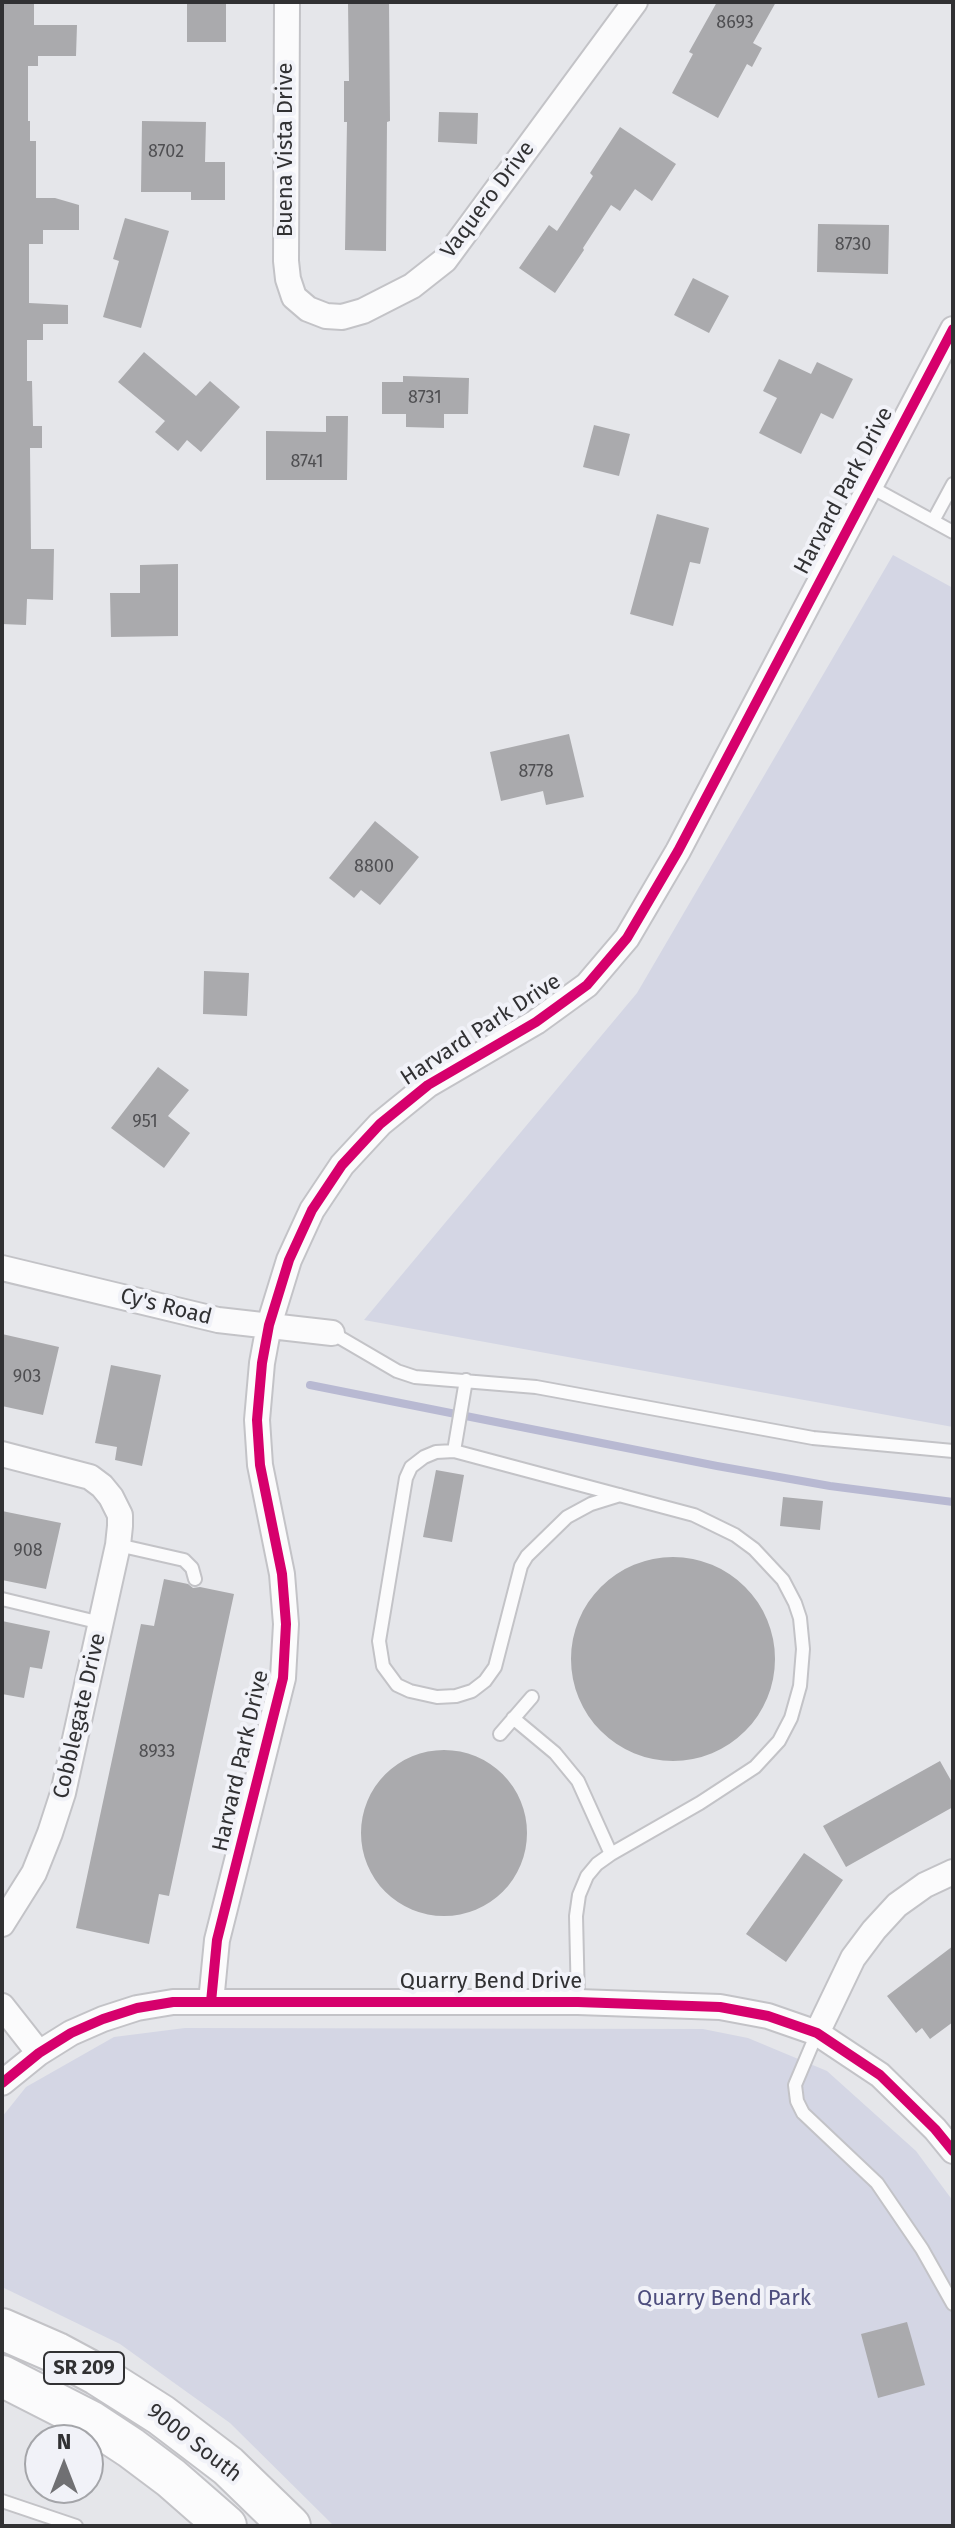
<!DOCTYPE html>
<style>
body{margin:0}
#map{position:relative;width:955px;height:2528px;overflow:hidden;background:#e5e6ea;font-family:"Fira Sans",sans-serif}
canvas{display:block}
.frame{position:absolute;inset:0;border:4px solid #313133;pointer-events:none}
.north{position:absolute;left:24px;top:2424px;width:80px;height:80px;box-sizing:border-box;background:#f1f2f8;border:2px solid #a4a5a9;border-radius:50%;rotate:0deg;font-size:22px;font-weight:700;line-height:32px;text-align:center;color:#313133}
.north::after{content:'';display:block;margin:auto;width:28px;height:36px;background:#707073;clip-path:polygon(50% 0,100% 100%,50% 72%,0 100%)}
</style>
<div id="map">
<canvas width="955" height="2528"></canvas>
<div class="frame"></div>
<div class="north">N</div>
</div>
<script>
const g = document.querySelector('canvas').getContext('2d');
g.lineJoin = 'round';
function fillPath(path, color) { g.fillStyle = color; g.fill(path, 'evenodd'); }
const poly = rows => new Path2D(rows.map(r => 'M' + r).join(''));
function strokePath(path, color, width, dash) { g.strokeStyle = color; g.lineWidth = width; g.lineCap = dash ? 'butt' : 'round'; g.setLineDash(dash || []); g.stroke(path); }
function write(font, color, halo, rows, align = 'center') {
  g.font = font + ' "Fira Sans",sans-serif'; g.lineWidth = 8; g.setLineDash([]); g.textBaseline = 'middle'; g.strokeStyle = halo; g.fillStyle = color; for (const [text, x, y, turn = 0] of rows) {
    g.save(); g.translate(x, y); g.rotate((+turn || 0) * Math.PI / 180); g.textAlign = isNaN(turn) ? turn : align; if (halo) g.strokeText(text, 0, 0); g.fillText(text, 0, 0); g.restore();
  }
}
fillPath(poly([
 [893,555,953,588,953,1427,364,1320,637,993],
 [185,2028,703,2029,748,2038,827,2071,916,2151,953,2201,953,2526,334,2526,230,2423,120,2344,2,2287,2,2117,26,2087,114,2037]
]), '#d4d6e4');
strokePath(poly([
 [310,1385,717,1466,830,1486,953,1502]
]), '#b8b9d2', 8);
fillPath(poly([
 [2,2,34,2,34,25,77,25,76,56,38,56,38,66,28,66,28,121,30,121,30,141,36,141,36,198,55,198,79,205,79,230,43,230,43,244,29,244,29,303,68,305,68,324,43,324,43,340,27,340,27,381,32,381,33,426,42,426,42,448,30,448,31,549,54,549,53,600,27,599,26,625,2,624],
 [187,2,226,2,226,42,187,42],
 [348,2,389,2,390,121,387,122,386,251,345,250,347,122,344,122,344,81,349,81],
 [717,2,776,2,753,43,762,48,752,67,747,64,718,118,672,93,693,54,689,52],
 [439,112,478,113,477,144,438,142],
 [142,121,206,122,205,162,225,162,225,200,191,200,191,192,141,192],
 [620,127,676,164,652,201,635,189,620,211,611,205,583,248,584,250,555,293,519,268,549,225,557,231,593,176,590,173],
 [125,218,169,231,141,328,103,317,119,261,113,259],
 [818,224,889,225,888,274,817,272],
 [693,278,729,296,709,333,674,315],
 [144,352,196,396,210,381,240,407,201,452,187,440,178,451,155,432,165,421,118,382],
 [779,359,811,374,817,362,853,379,833,419,821,413,801,454,759,433,777,398,763,391],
 [403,376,469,378,468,414,444,414,444,428,406,427,406,414,382,414,382,382,403,382],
 [326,416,348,416,347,480,266,480,266,431,326,432],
 [594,425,630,434,619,476,583,467],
 [657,514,709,528,700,564,690,562,673,626,630,614],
 [178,564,178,636,111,637,110,593,140,593,140,565],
 [569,734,584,797,546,805,543,791,501,801,490,752],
 [375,821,419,857,380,905,361,890,354,898,329,878],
 [204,971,249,973,247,1016,203,1014],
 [158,1067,189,1090,168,1116,190,1133,164,1168,111,1128],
 [2,1334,59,1347,43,1415,2,1406],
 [111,1365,161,1375,142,1466,115,1460,117,1447,95,1443],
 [436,1470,464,1475,452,1542,423,1537],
 [783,1497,823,1501,820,1530,780,1526],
 [2,1511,61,1523,46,1589,2,1580],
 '571 1659a102 102 0 1 1 204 0a102 102 0 1 1-204 0Z',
 [164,1579,188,1584,193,1588,200,1587,234,1594,169,1896,159,1894,149,1944,76,1928,141,1624,154,1626],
 [2,1621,50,1631,42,1669,30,1667,24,1698,2,1694],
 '361 1833a83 83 0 1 1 166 0a83 83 0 1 1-166 0Z',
 [940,1761,953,1784,953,1807,846,1867,823,1826],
 [804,1853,843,1880,786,1962,746,1934],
 [953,1946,953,2022,930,2039,922,2028,916,2033,887,1996],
 [907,2322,925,2385,878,2398,861,2334]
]), '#aaaaad');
const service = poly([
 [869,486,953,532],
 [933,521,953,484],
 [332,1333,397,1371,415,1377,536,1387,813,1438,953,1451],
 [454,1451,466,1380],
 [118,1545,184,1560,192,1568,195,1579],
 [2,1599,101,1623],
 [513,1718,555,1753,578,1781,611,1854],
 [500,1734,532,1697],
 [578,2002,576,1916,579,1895,587,1876,597,1864,611,1854,700,1803,755,1767,779,1741,791,1718,800,1686,803,1649,800,1618,795,1603,783,1580,754,1549,735,1535,694,1515,454,1451,436,1452,424,1457,411,1467,406,1478,379,1641,383,1666,397,1685,410,1691,437,1697,456,1696,472,1691,485,1681,495,1667,521,1566,527,1556,567,1517,591,1504,620,1495],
 [817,2033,795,2085,797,2101,803,2113,877,2183,922,2249,953,2304],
 [2,2501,76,2526]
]);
const minor = poly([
 [287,2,286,261,288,279,294,297,308,309,326,316,342,317,363,311,412,286,445,260,635,2],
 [2,1268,218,1320,332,1333],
 [2,1454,90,1477,102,1486,111,1497,120,1515,120,1526,118,1545,63,1793,50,1833,34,1873,2,1924],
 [211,2002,217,1940,283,1678,286,1624,282,1574,260,1465,257,1420,262,1363,269,1325,289,1260,312,1210,342,1165,380,1124,428,1085,536,1022,587,985,627,938,678,851,953,329],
 [2,2006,39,2053],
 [817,2033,853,1958,874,1930,897,1905,925,1885,953,1872],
 [2,2083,39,2053,71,2033,103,2019,137,2008,173,2002,578,2002,720,2007,768,2016,817,2033,880,2075,935,2129,953,2151]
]);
const primary = poly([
 [2,2329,57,2353,98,2375,161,2415,228,2466,290,2526],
 [2,2376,90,2421,131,2448,171,2478,226,2526]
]);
strokePath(service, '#c3c3c7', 16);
strokePath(minor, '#c3c3c7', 28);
strokePath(primary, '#c3c3c7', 44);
strokePath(service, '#fbfbfc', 12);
strokePath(minor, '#fbfbfc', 24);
strokePath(primary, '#fbfbfc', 40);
strokePath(poly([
 [211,2002,217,1940,283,1678,286,1624,282,1574,260,1465,257,1420,262,1363,269,1325,289,1260,312,1210,342,1165,380,1124,428,1085,536,1022,587,985,627,938,678,851,953,329],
 [2,2083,39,2053,71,2033,103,2019,137,2008,173,2002,578,2002,720,2007,768,2016,817,2033,880,2075,935,2129,953,2151]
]), '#d6006c', 10);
write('18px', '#4f4f52', null, [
 ["8693",735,23],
 ["8702",166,152],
 ["8730",853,245],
 ["8731",425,398],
 ["8741",307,462],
 ["8778",536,772],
 ["8800",374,867],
 ["951",145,1122],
 ["903",27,1377],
 ["908",28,1551],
 ["8933",157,1752]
]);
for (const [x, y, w] of [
 [84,2368,80]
]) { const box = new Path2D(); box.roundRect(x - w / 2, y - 16, w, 32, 6); g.fillStyle = '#f1f2f8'; g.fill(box); strokePath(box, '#313133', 2); }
write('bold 20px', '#313133', null, [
 ["SR 209",84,2368]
]);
write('22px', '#313133', '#f1f2f8', [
 ["Buena Vista Drive",286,150,-90],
 ["Vaquero Drive",488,200,-53],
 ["Harvard Park Drive",844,491,-62],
 ["Harvard Park Drive",481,1030,-33],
 ["Cy's Road",166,1307,14],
 ["Cobblegate Drive",80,1716,-77],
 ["Harvard Park Drive",241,1761,-77],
 ["Quarry Bend Drive",491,1982],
 ["9000 South",194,2443,38]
]);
write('22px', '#4e4e7e', '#f1f2f8', [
 ["Quarry Bend Park",724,2299]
]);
</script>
